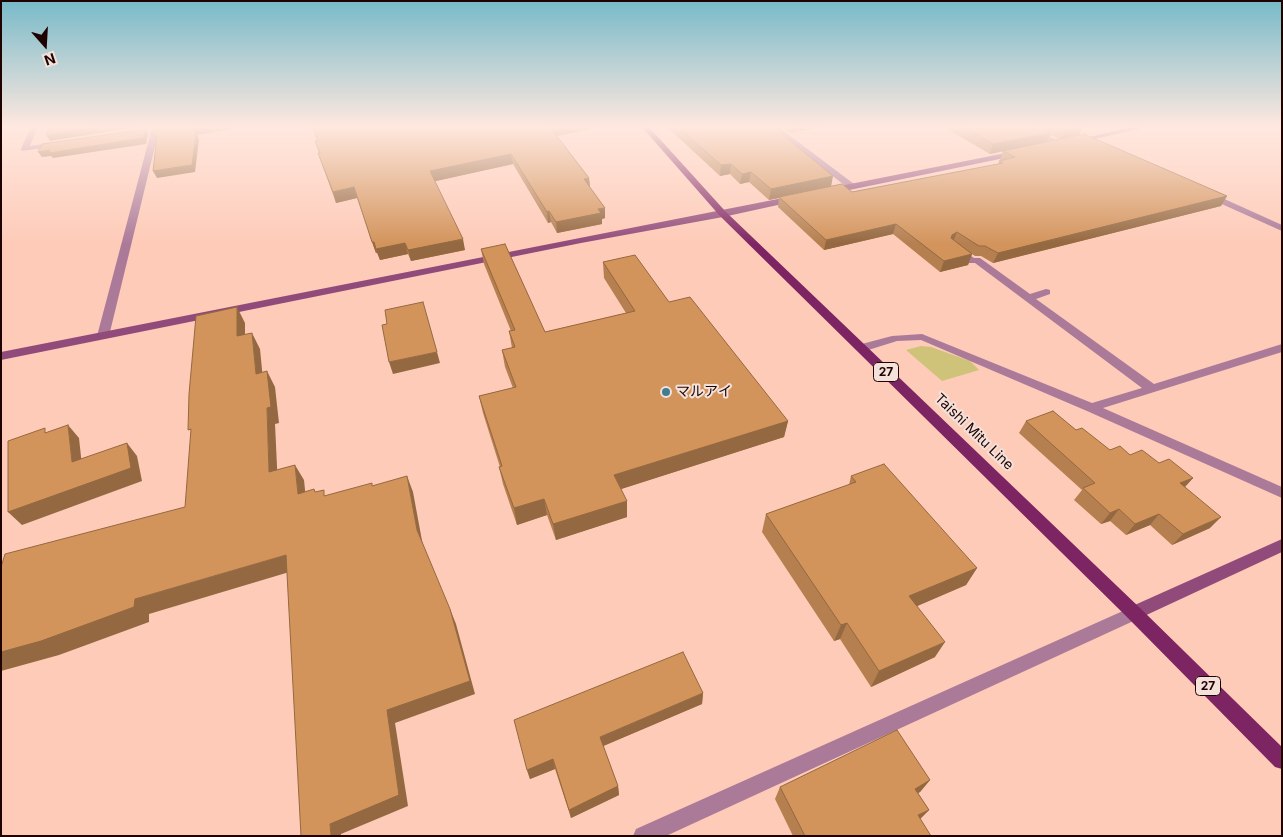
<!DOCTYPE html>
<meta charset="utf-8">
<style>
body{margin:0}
#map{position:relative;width:1283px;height:837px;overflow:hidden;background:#fecbb8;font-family:Inter,sans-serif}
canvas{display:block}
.frame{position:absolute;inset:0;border:2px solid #1e0300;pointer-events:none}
.north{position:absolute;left:20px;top:20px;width:50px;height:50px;-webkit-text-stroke:4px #f3e1da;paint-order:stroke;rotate:161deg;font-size:14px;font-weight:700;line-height:20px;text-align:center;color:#1e0300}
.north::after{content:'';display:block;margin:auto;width:18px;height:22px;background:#1e0300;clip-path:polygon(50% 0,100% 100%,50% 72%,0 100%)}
</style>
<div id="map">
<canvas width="1283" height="837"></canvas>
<div class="frame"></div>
<div class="north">N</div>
</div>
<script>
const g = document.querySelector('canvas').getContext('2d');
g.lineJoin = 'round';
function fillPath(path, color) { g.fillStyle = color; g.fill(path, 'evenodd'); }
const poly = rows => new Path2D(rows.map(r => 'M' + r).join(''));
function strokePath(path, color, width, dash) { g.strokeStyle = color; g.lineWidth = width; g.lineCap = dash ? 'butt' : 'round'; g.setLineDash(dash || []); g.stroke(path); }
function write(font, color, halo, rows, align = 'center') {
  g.font = font + ' Inter,"Noto Sans JP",sans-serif'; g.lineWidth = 4; g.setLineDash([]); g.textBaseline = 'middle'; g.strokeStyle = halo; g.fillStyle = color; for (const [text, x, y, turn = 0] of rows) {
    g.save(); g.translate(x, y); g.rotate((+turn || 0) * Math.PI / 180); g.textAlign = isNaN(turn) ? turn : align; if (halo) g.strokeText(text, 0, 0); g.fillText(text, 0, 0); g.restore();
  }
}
fillPath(poly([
 [921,346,931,347,970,361,979,370,942,381,906,350]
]), '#cec378');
fillPath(poly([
 [31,126,38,126,30,146,57,142,61,144,57,146,22,151,21,149,31,126],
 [769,126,777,126,854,184,854,188,848,188,769,126],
 [1014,126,1024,126,1067,144,1060,146,1014,126],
 [152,128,159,130,109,336,103,339,97,336,152,128],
 [1209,192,1282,225,1282,231,1206,197,1205,195,1209,192],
 [957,246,974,258,980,258,1030,294,1046,289,1050,290,1050,294,1036,299,1154,384,1282,344,1282,352,1103,408,1282,487,1282,498,1087,411,921,340,897,341,862,352,858,351,856,348,858,345,892,336,922,334,1092,403,1142,388,975,263,969,263,952,249,957,246],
 [1134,606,1140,608,1142,613,1140,618,666,836,633,836,636,829,1134,606]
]), '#ab7a99');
fillPath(poly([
 [1136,126,1151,126,1077,143,1073,141,1136,126],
 [1016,151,1020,153,1019,155,830,194,826,191,830,188,1016,151],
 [793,196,797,199,796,201,723,217,581,243,1,360,1,352,793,196],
 [1282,539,1282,552,1140,618,1134,620,1128,618,1126,613,1128,608,1282,539]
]), '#914b7a');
fillPath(poly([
 [641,126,648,126,726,212,1140,608,1282,747,1282,769,1275,767,1128,618,720,216,641,126]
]), '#7d2563');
fillPath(poly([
 [312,126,606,126,557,136,589,178,590,187,605,218,602,219,602,224,557,233,551,222,548,223,513,164,435,181,465,250,411,261,408,254,380,260,377,253,376,253,357,198,336,203,318,153,319,153,315,141,317,141],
 [666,126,779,126,779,129,785,134,785,137,831,187,852,192,998,165,999,161,1001,161,1000,160,1003,151,990,154,942,126,1093,126,1082,128,1079,135,1227,196,1221,206,993,263,981,256,975,256,972,254,968,265,940,272,893,234,824,250,778,207,779,198,769,200,749,182,740,184,730,174,720,176],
 [1050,135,1060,139,1047,142],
 [781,126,829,126,790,133],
 [481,249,545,332,626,313,604,278,603,262,669,302,788,421,784,437,621,489,627,517,556,540,547,515,517,525,503,484,499,467,500,467,483,413,479,396,513,388,505,367,502,350,512,348,509,331,511,331,484,264],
 [1026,421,1076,430,1110,450,1159,463,1193,478,1185,487,1210,528,1172,545,1150,525,1126,535,1110,521,1101,524,1074,500,1082,490,1019,433],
 [851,476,977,568,966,585,917,606,935,657,871,687,840,639,834,641,762,532,766,514,849,485],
 [703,693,702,704,603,746,618,786,619,795,571,818,555,769,530,779,527,770],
 [930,780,920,792,918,793,929,810,920,819,931,836,793,836,775,799,780,787]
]), '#b57f4f');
fillPath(poly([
 [99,126,143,126,50,141,46,135],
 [206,126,232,126,232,129,197,135,199,140,195,172,157,178,153,171,194,128],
 [553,126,606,126,551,137,550,127],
 [791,126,829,126,790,133],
 [1070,126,1093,126,1082,128,1079,136,1061,139,1065,130],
 [146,129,148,134,146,144,53,158,51,156,42,157,38,152],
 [1051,133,1047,142,990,154,993,144],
 [511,154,513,164,432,182,430,171],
 [731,164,730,174,720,176,721,165],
 [751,172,749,182,740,184,742,174],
 [833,176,831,187,769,200,771,189],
 [589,178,590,189,584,179],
 [354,187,357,198,336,203,333,192],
 [1227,196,1221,206,993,263,998,253],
 [605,208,605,218,602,219,602,224,557,233,556,222],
 [549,211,551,222,548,223,547,212],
 [896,224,893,234,824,250,826,240],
 [957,232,953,242,948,245,952,235],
 [463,239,465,250,411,261,408,250],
 [372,242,374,242,377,253,376,253],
 [405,243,408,254,380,260,376,249],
 [972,254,968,265,940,272,944,261],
 [237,307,245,323,245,352,237,336],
 [252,333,260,349,264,390,256,374],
 [437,352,440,363,393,374,389,362],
 [267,371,275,387,279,423,275,424,278,488,269,472,267,408],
 [788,421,784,437,615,491,614,475],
 [68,425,79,438,83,475,72,462],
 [127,443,137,456,142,481,22,525,8,512],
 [295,465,304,480,307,509,298,494],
 [407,476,413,492,423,546,417,530],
 [1193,478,1183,489,1180,483],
 [544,499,547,515,517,525,514,508],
 [627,501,627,517,556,540,553,524],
 [1119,509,1110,521,1101,524,1110,513],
 [1159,514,1150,525,1126,535,1135,524],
 [1221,517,1210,528,1172,545,1183,534],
 [286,555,296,570,149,614,149,622,59,655,1,671,1,652,135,599],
 [977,568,966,585,901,613,909,596],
 [450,609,456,624,475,694,395,723,408,806,341,834,341,836,331,836,330,824,387,710],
 [847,623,840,639,834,641,841,625],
 [945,642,935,657,871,687,879,671],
 [703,693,702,704,601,747,600,737],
 [553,759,555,769,530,779,527,770],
 [930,780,920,792,905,800,915,789],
 [618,786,619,795,571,818,569,810],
 [929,810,918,821,918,815]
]), '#946840');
const building = poly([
 [50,126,99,126,46,135,50,126],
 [156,126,206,126,194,128,196,134,192,165,153,171,157,135,154,136,156,126],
 [312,126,553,126,550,127,589,178,584,179,605,208,598,209,601,213,556,222,549,211,547,212,511,154,430,171,463,239,408,250,405,243,376,249,374,242,372,242,354,187,333,192,318,153,320,153,315,141,318,141,312,126],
 [677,126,776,126,785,134,782,134,833,176,771,189,751,172,742,174,731,164,721,165,677,126],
 [962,126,1036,126,1051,133,993,144,962,126],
 [1057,126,1081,126,1065,130,1057,126],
 [146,129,143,138,49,153,50,150,38,152,42,144,146,129],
 [1084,134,1227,196,998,253,985,246,979,246,957,232,952,235,951,238,972,254,944,261,896,224,826,240,779,197,842,184,852,192,1003,163,999,161,1015,157,1003,151,1084,134],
 [505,244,545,332,635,311,603,262,635,255,669,302,690,297,788,421,614,475,627,501,553,524,544,499,514,508,499,467,502,466,479,396,516,387,502,350,515,347,509,331,515,330,481,249,505,244],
 [423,302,437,352,389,362,382,325,387,324,385,310,423,302],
 [237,307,237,336,252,333,256,374,267,371,271,407,267,408,269,472,295,465,298,494,314,489,315,492,324,490,324,496,372,483,372,486,407,476,417,530,450,609,470,681,387,710,399,795,330,824,331,836,301,836,286,555,135,599,134,607,41,641,1,652,1,567,5,554,185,507,191,429,188,430,189,394,196,316,237,307],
 [1053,411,1076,430,1082,428,1110,450,1120,446,1130,455,1142,450,1159,463,1169,459,1193,478,1180,483,1221,517,1183,534,1159,514,1135,524,1119,509,1110,513,1083,488,1095,483,1026,421,1053,411],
 [68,425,72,462,127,443,131,468,8,512,8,441,45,428,45,433,68,425],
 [884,464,977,568,909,596,945,642,879,671,847,623,841,625,766,514,856,482,851,476,884,464],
 [683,652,703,693,600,737,618,786,569,810,553,759,527,770,514,720,683,652],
 [897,730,930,780,915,789,929,810,918,815,931,836,805,836,780,787,897,730]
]);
fillPath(building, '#d3945c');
strokePath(building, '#946840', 1);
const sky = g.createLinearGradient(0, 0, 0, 244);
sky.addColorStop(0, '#77bac9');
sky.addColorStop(0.52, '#ffe8df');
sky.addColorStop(1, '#ffe8df00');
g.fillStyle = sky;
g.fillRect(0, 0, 1283, 244);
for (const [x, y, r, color] of [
 [666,392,5,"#3e7e92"]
]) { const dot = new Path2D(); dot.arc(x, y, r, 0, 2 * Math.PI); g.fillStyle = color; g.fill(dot); strokePath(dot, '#f3e1da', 2); }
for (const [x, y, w] of [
 [886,372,25],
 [1208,686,25]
]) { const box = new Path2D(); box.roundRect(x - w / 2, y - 9.5, w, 19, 4); g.fillStyle = '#f3e1da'; g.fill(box); strokePath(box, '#1e0300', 1); }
write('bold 12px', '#1e0300', null, [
 ["27",886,372],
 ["27",1208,686]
]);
write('14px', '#1e0300', '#f3e1da', [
 ["マルアイ",676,392]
], 'left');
write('14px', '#1e0300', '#f3e1da', [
 ["Taishi Mitu Line",974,432,44]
]);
</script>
